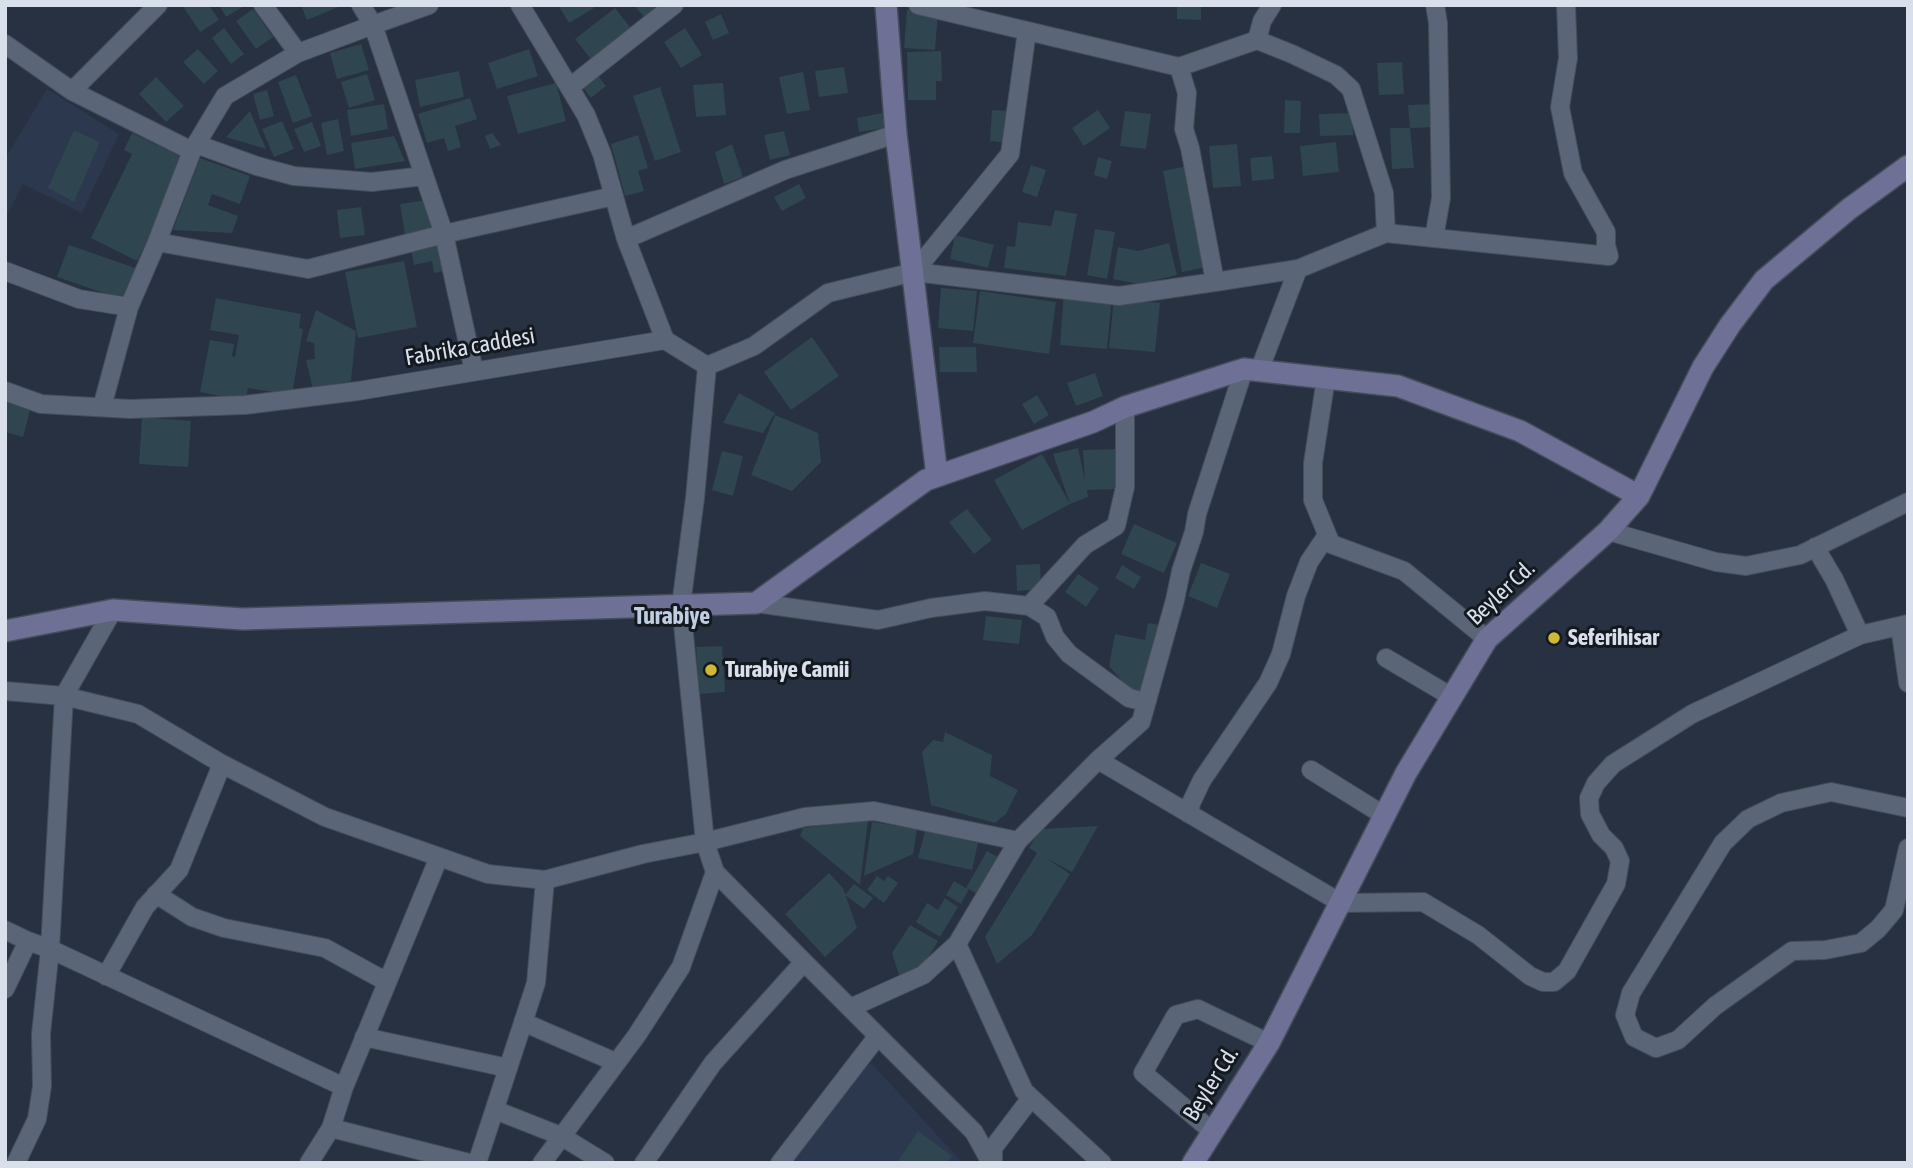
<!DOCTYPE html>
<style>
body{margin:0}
#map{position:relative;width:1913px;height:1168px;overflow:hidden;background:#273141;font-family:"Asap Condensed",sans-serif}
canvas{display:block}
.frame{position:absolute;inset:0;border:7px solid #dae0eb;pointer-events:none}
</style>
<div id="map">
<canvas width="1913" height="1168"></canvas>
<div class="frame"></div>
</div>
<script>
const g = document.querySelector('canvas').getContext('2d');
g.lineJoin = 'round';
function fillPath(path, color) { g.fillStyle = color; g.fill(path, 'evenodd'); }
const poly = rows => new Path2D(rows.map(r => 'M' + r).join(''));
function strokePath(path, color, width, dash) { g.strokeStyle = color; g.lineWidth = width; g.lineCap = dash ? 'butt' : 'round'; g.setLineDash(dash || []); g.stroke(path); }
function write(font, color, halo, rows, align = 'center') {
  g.font = font + ' "Asap Condensed",sans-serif'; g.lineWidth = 6; g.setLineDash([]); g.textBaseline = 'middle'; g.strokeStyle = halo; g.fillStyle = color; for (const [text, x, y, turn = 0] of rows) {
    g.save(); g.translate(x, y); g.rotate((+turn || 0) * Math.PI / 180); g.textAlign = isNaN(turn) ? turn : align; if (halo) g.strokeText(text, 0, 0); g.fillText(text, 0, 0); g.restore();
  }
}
fillPath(poly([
 [47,89,119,134,82,213,23,184,5,219,5,159],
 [872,1064,963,1163,789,1163,860,1067]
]), '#2b384e');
fillPath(poly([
 [182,5,209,5,219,20,200,32],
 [219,5,246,5,226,17],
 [301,5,343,5,307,20],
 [558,5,593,5,594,8,569,23],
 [634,5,658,5,644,17],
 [1177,5,1201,5,1201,20,1177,19],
 [615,8,633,31,593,62,575,39],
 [253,9,273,37,256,49,236,21],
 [907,10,938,12,935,50,904,48],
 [721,14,729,33,713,40,705,22],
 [224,28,244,54,231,64,212,38],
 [685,28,702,55,681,68,664,42],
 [361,44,369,70,337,79,330,53],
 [198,49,218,71,204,84,183,62],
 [529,49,538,76,497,89,488,63],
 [941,51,942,81,936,81,936,100,908,100,907,52],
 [1402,62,1404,94,1379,95,1377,63],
 [844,67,848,93,819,97,815,71],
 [459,71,464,97,420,107,415,80],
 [803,72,810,110,787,114,779,77],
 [596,73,606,86,591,98,581,85],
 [367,74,375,100,349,108,341,82],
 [296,75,312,116,293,123,278,82],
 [156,77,184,106,166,122,139,94],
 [556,83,566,121,518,134,507,96],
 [723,83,726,115,696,117,693,85],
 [660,87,681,152,655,161,633,96],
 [267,90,274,116,260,120,253,94],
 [470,98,477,119,455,126,461,147,448,151,444,138,427,143,418,114],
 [1285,100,1301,101,1300,133,1284,133],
 [384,104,388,129,351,136,347,110],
 [1437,104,1438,127,1410,128,1408,105],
 [992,110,1011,111,1009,143,990,141],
 [1098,110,1110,128,1084,146,1072,128],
 [250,111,266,149,226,137],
 [1125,111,1151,114,1146,149,1120,146],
 [882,113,884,128,859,132,857,118],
 [1352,113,1353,135,1320,136,1319,114],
 [338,119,344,151,327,155,321,123],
 [282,121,294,149,274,157,262,129],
 [312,122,321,146,304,152,294,129],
 [1390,128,1410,128,1414,168,1392,169],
 [74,130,100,142,74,202,48,188],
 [784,131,790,155,770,160,764,135],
 [132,133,186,159,137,261,91,238,132,154,124,150],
 [492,133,501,145,490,149,485,136],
 [638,135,648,168,638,171,644,191,625,196,611,144],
 [394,136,405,161,355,169,351,143],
 [1336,142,1339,172,1303,176,1300,146],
 [732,144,743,177,724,184,715,152],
 [1237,144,1241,186,1213,188,1209,146],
 [1272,156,1274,179,1252,181,1250,158],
 [1098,157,1112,161,1107,179,1094,175],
 [200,158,250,176,240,204,212,194,208,205,238,216,232,233,173,230],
 [1031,165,1046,170,1037,197,1022,192],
 [1187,166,1207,267,1182,272,1163,171],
 [799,184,806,198,782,211,774,197],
 [427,200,433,231,405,235,400,204],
 [361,207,365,235,340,238,337,210],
 [1055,210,1077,214,1066,276,1004,268,1007,246,1015,247,1018,222,1051,226],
 [1095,229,1115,232,1107,279,1087,275],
 [955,235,994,245,988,268,950,259],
 [441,239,448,270,434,273,432,261,414,265,410,246],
 [1169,243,1177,275,1139,284,1113,279,1118,247,1138,251],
 [69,245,138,269,127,301,57,277],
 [404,261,417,327,358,338,345,272],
 [941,288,977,291,973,331,938,328],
 [980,291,1056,302,1049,354,973,343],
 [1064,292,1112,296,1107,349,1060,345],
 [216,298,301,314,299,328,303,329,292,395,248,388,245,401,200,392,210,340,234,344,232,356,235,357,239,335,210,330],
 [1114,298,1160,303,1155,352,1109,348],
 [316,310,356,331,351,381,313,389,306,360,315,359,314,343,306,341],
 [812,337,839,376,791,410,764,372],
 [939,347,976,347,977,372,940,372],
 [1095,373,1103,396,1076,406,1067,383],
 [739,393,775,413,763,433,723,423],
 [1037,395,1049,415,1034,424,1022,404],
 [5,400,31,407,23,437,5,432],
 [775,415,818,433,821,462,792,491,751,475],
 [142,417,191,421,188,467,139,464],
 [1078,448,1085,481,1083,450,1117,449,1120,489,1087,490,1088,497,1070,504,1053,454],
 [722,451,743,456,733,496,712,490],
 [1042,454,1070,504,1022,530,994,480],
 [967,509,992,540,974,554,949,522],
 [1134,524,1177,543,1164,573,1121,554],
 [1201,563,1230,574,1217,608,1188,596],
 [1040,564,1041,589,1017,591,1016,565],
 [1122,565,1141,577,1134,589,1115,578],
 [1078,574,1099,588,1086,607,1065,592],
 [986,616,1022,620,1019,644,983,640],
 [1148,623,1160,625,1148,691,1136,697,1109,666,1115,634,1145,640],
 [722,646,725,692,699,694,696,647],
 [945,732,992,755,990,776,1018,790,1006,814,995,823,931,805,922,752,933,740,943,742],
 [868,820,860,885,800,836,803,828],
 [872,822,917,829,913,854,864,876],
 [1098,826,1072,872,1046,858,1070,874,1032,935,997,964,985,937,1037,853,1029,848,1040,829],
 [925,831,978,843,972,870,918,858],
 [987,851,1003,860,982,897,969,889,961,904,946,895,954,881,966,888],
 [829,873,843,888,857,928,825,957,785,914],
 [877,876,884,881,888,876,898,883,884,903,867,890],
 [854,884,873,898,864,909,845,895],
 [945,898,958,907,940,937,916,922,927,903,938,910],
 [910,925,938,941,919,973,900,978,892,953],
 [918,1131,952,1156,947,1163,897,1163]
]), '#2f454f');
const street = poly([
 [263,5,298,53],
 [429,5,373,25,444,234,474,371],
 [520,5,586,115,602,154,626,239,665,340],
 [1257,40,1262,21,1272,5],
 [5,44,72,91,192,151,225,96,298,53,373,25,361,5],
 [1179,67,1257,40,1292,54,1336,75,1351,89,1384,193,1386,233],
 [570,87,674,5],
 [72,91,158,5],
 [196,144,257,166,294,176,372,182,424,176],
 [1434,238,1441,198,1438,23,1435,5],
 [626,239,785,170,896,134],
 [157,242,192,151],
 [5,271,79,299,129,307,157,242,308,269,444,234,614,196],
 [914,272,1010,154,1027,31],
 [1215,282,1298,269,1386,233,1609,256,1606,245,1606,232,1573,173,1560,107,1568,58,1566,5],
 [1259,371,1298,269],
 [1326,378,1313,463,1313,500,1331,544,1404,571,1487,639],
 [5,391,41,404,130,409,245,405,358,391,665,340,707,366,754,346,828,293,914,272,1119,296,1215,282,1190,148,1184,129,1187,93,1179,67,918,5],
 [102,407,129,307],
 [1608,531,1716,562,1746,566,1800,555,1908,502],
 [1815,547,1834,579,1860,635],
 [756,603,878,620,931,608,985,601,1029,606,1047,617,1055,637,1069,654,1129,698,1146,702],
 [1029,606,1085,545,1116,526,1125,487,1125,407],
 [1900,626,1908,683],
 [1386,658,1452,697],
 [5,691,64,696,138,714,222,764,325,817,488,874,545,880,643,854,705,842,805,817,874,811,1018,841,1098,760,1341,903,1423,902,1478,935,1530,976,1543,982,1554,982,1567,971,1616,884,1620,861,1614,848,1601,835,1590,814,1589,798,1596,783,1613,764,1692,714,1860,635,1908,624],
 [1098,760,1141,722,1175,600,1181,571,1194,532,1197,514,1244,369],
 [1311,770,1385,816],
 [1908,808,1831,792,1781,803,1748,819,1723,843,1631,993,1625,1015,1634,1037,1656,1048,1678,1040,1715,1006,1792,951,1825,950,1861,943,1878,929,1894,910,1908,848],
 [1189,814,1191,803,1202,780,1268,683,1281,654,1296,596,1309,562,1327,535],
 [156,894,192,917,224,928,325,948,387,982],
 [5,930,28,941],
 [957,944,1024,1091,1102,1163],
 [804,962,974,1132,991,1163],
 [106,976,145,907,179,870,222,764],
 [5,989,28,941,50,949,64,696,113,610],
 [850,1008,923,975,957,944,1018,841],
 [523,1022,615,1062],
 [364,1037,508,1068],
 [495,1110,561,1136,605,1163],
 [331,1128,469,1163],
 [1213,1132,1143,1073,1176,1015,1198,1009,1269,1043],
 [16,1163,37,1119,42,1086,41,1034,50,949,344,1087],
 [309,1163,331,1128,344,1087,439,857],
 [477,1163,536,983,545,880],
 [542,1163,637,1035,681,967,715,872],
 [644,1163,713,1063,804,962,715,872,705,842,681,605,695,498,707,366],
 [780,1163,877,1037],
 [993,1163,993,1148,1031,1098]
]);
const secondary = poly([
 [886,5,896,134,937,476],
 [5,631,113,610,243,619,756,603,926,480,1093,422,1125,407,1244,369,1398,386,1520,431,1639,496],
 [1193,1163,1269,1043,1406,773,1487,639,1608,531,1639,496,1703,367,1730,325,1764,280,1849,209,1908,166]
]);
strokePath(street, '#454c5a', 20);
strokePath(secondary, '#454c5a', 24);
strokePath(street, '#5a6577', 18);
strokePath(secondary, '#6e7096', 21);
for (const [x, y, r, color] of [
 [1554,638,7,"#d0b837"],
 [711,670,7,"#d0b837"]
]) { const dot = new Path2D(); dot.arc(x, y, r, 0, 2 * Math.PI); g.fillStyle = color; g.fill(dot); strokePath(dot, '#141920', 2.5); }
write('23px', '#dae0eb', '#141920', [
 ["Fabrika caddesi",470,347,-10],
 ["Beyler Cd.",1501,593,-43],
 ["Beyler Cd.",1211,1084,-58]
]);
write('bold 23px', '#dae0eb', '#141920', [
 ["Seferihisar",1568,638],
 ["Turabiye Camii",725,670]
], 'left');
write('bold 24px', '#c0cde1', '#141920', [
 ["Turabiye",672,616]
]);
</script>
